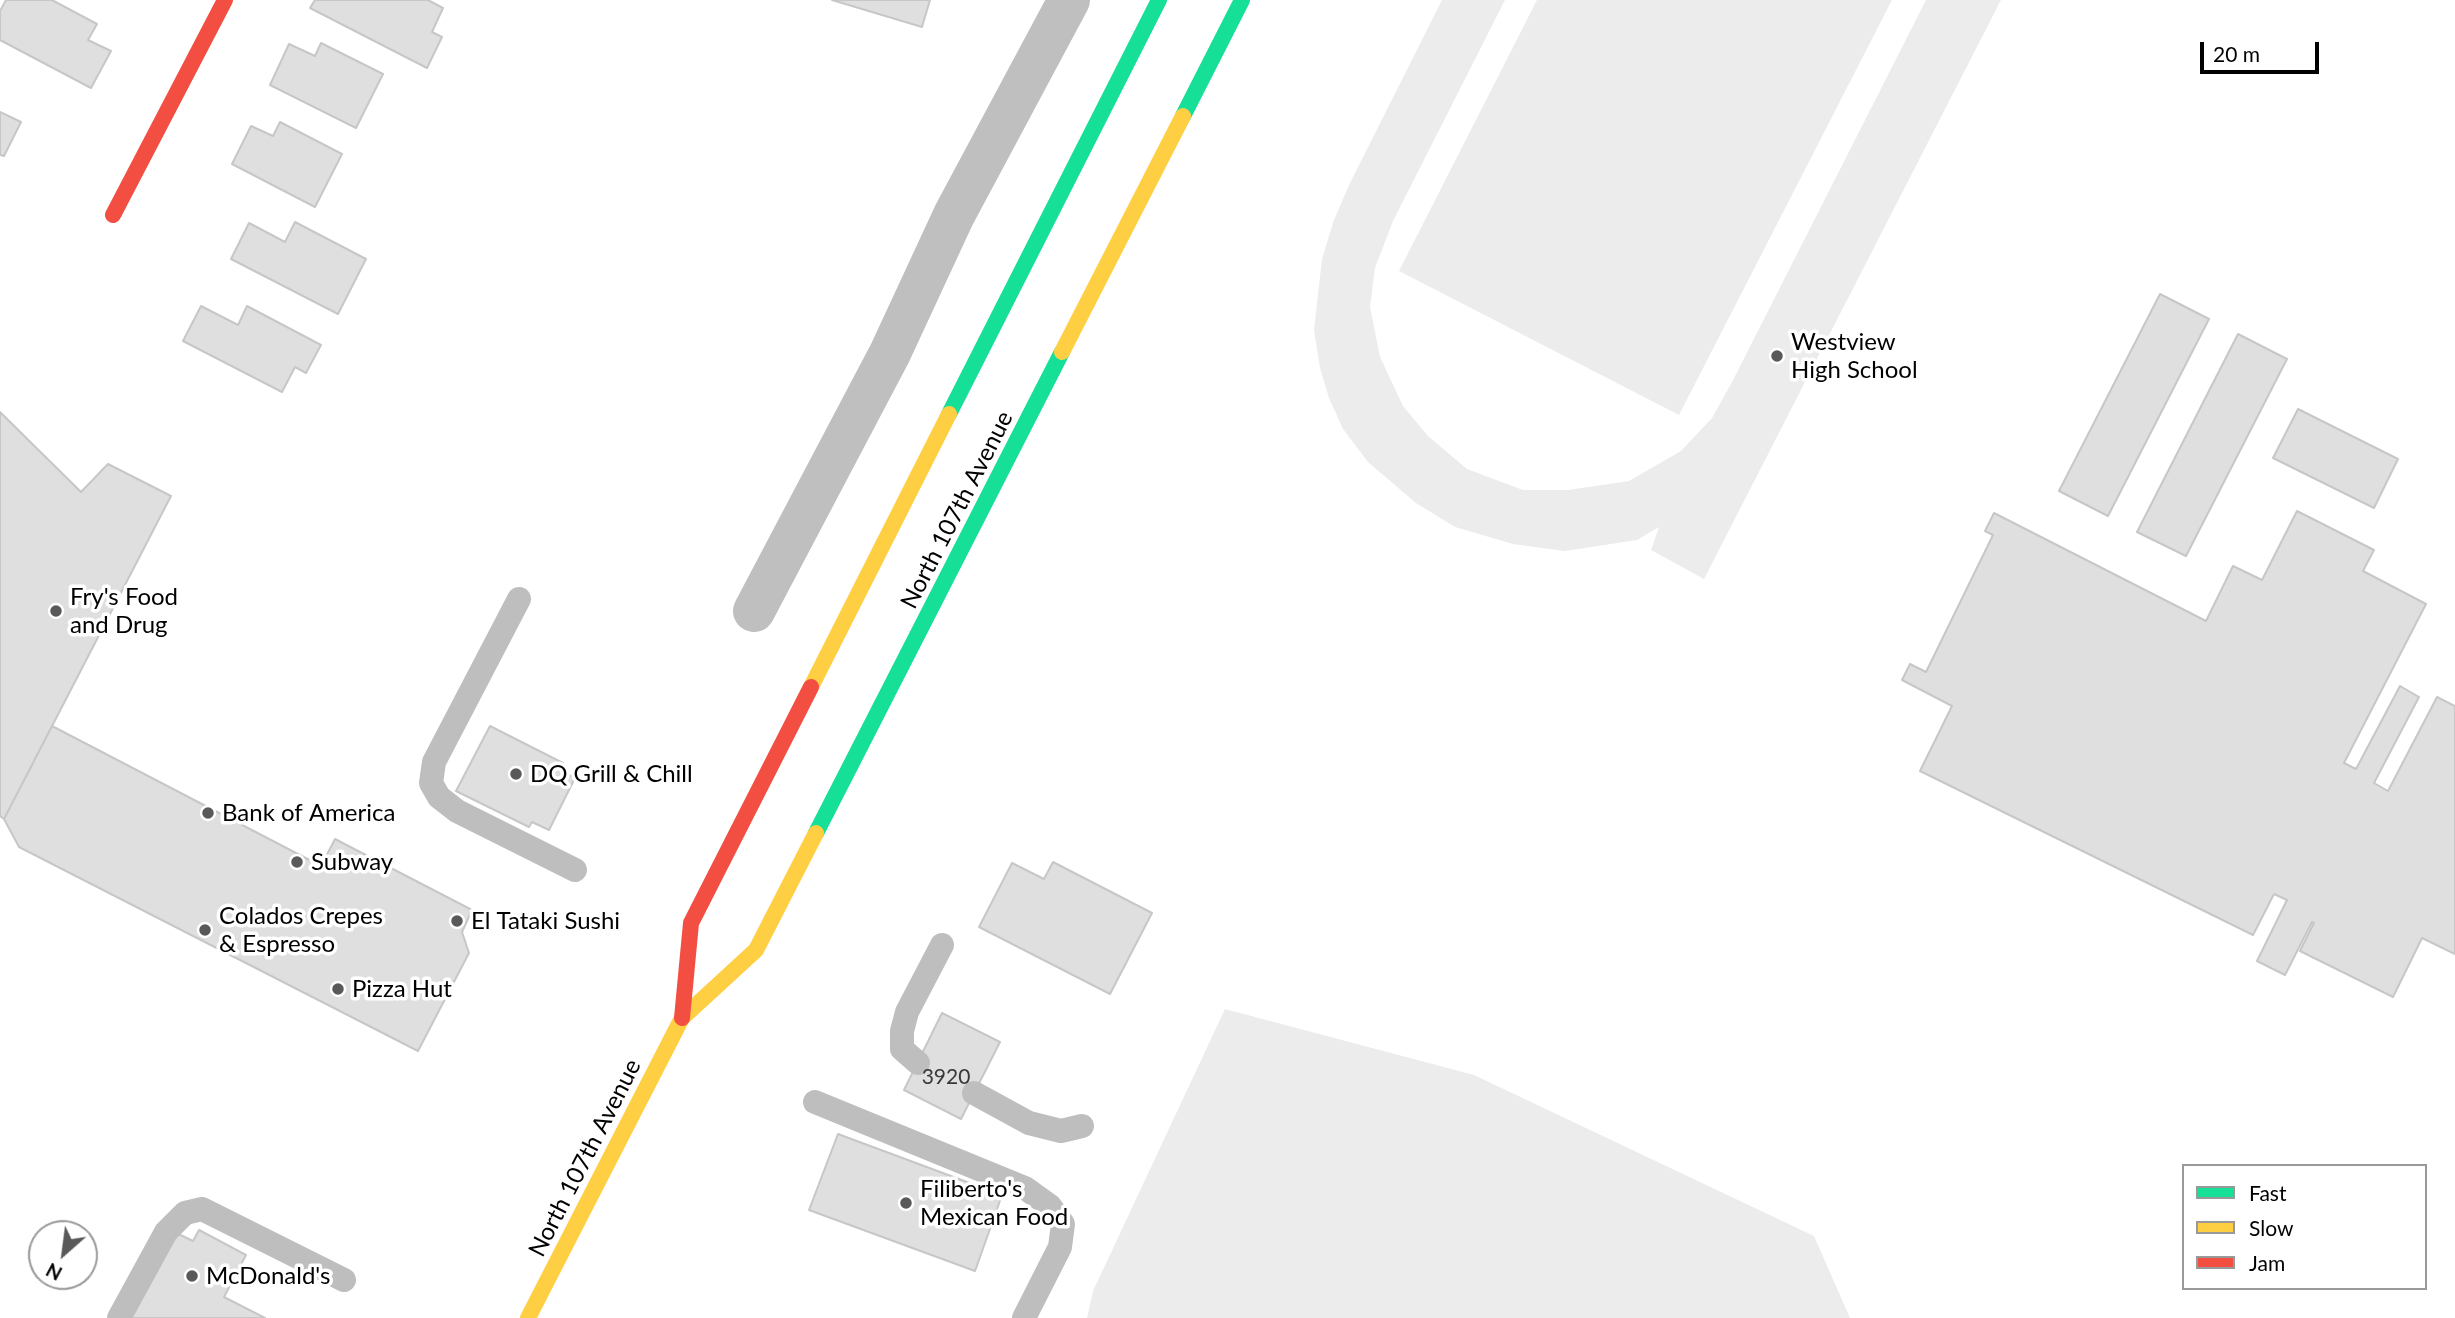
<!DOCTYPE html>
<style>
body{margin:0}
#map{position:relative;width:2455px;height:1318px;overflow:hidden;background:#fff;font-family:Lato,sans-serif}
canvas{display:block}
.legend{position:absolute;left:2182px;top:1164px;width:245px;height:126px;box-sizing:border-box;background:#fff;border:2px solid #999;margin:0;padding:9px 12px;list-style:none;font-size:21px;color:#000}
.legend li{display:flex;align-items:center;gap:14px;height:35px}
.legend b{width:35px;border:2px solid #999}
.north{position:absolute;left:28px;top:1220px;width:70px;height:70px;box-sizing:border-box;background:#fff;border:2px solid #999;border-radius:50%;rotate:208deg;font-size:19px;font-weight:700;line-height:28px;text-align:center;color:#000}
.north::after{content:'';display:block;margin:auto;width:24px;height:32px;background:#595959;clip-path:polygon(50% 0,100% 100%,50% 72%,0 100%)}
.scale{position:absolute;left:2200px;top:42px;width:119px;height:32px;box-sizing:border-box;border:4px solid #000;border-top:0;padding-left:9px;font-size:21px;line-height:24px;white-space:nowrap;color:#000;-webkit-text-stroke:5px #fff;paint-order:stroke}
</style>
<div id="map">
<canvas width="2455" height="1318"></canvas>
<ul class="legend">
<li><b style="height:9px;background:#16e098"></b>Fast</li>
<li><b style="height:9px;background:#ffcf43"></b>Slow</li>
<li><b style="height:9px;background:#f24e42"></b>Jam</li>
</ul>
<div class="north">N</div>
<div class="scale">20 m</div>
</div>
<script>
const g = document.querySelector('canvas').getContext('2d');
g.lineJoin = 'round';
function fillPath(path, color) { g.fillStyle = color; g.fill(path, 'evenodd'); }
const poly = rows => new Path2D(rows.map(r => 'M' + r).join(''));
function strokePath(path, color, width, dash) { g.strokeStyle = color; g.lineWidth = width; g.lineCap = dash ? 'butt' : 'round'; g.setLineDash(dash || []); g.stroke(path); }
function write(font, color, halo, rows, align = 'center') {
  g.font = font + ' Lato,sans-serif'; g.lineWidth = 7; g.setLineDash([]); g.textBaseline = 'middle'; g.strokeStyle = halo; g.fillStyle = color; for (const [text, x, y, turn = 0] of rows) {
    g.save(); g.translate(x, y); g.rotate((+turn || 0) * Math.PI / 180); g.textAlign = isNaN(turn) ? turn : align; if (halo) g.strokeText(text, 0, 0); g.fillText(text, 0, 0); g.restore();
  }
}
fillPath(poly([
 [1442,0,1505,0,1393,221,1375,268,1370,307,1380,357,1403,406,1428,436,1467,469,1523,490,1568,490,1629,481,1681,451,1712,418,1732,382,1926,0,2001,0,1704,579,1651,550,1659,527,1637,540,1565,551,1513,544,1455,527,1416,503,1368,462,1343,429,1329,398,1320,368,1314,330,1322,259,1334,220,1349,185],
 [1537,0,1892,0,1679,415,1399,271],
 [1225,1009,1474,1075,1814,1236,1850,1318,1087,1318,1093,1291]
]), '#ececec');
strokePath(poly([
 [754,611,890,353,954,215,1069,0]
]), '#bfbfbf', 42);
const building = poly([
 [6,0,52,0,97,24,88,40,111,51,91,88,0,40,0,11,6,0],
 [315,0,428,0,443,8,432,32,442,37,427,68,310,8,315,0],
 [832,0,930,0,922,27,832,0],
 [321,43,383,74,356,128,270,85,289,44,315,56,321,43],
 [0,112,21,122,4,156,0,155,0,112],
 [280,122,342,154,315,207,232,164,251,126,273,136,280,122],
 [295,222,366,259,338,314,231,259,249,223,285,242,295,222],
 [2160,294,2209,319,2108,516,2059,491,2160,294],
 [201,306,238,325,247,306,321,345,306,373,295,367,282,392,183,341,201,306],
 [2238,334,2287,359,2186,556,2137,532,2238,334],
 [2298,409,2398,459,2374,508,2273,458,2298,409],
 [0,412,81,492,108,464,171,496,4,819,0,816,0,412],
 [2297,511,2374,550,2363,571,2426,604,2344,763,2356,769,2400,686,2419,697,2374,783,2388,791,2437,697,2455,706,2455,954,2422,938,2393,997,2300,951,2314,923,2312,922,2285,975,2257,961,2287,900,2274,894,2253,935,1920,771,1952,706,1902,680,1910,664,1926,672,1993,535,1985,531,1994,513,2206,621,2233,566,2262,580,2297,511],
 [52,726,321,866,335,839,472,910,462,932,469,953,418,1051,19,847,4,819,52,726],
 [490,726,563,763,559,770,575,778,549,830,532,822,529,827,456,791,490,726],
 [1053,862,1152,913,1110,994,979,927,1012,863,1044,879,1053,862],
 [942,1013,1000,1042,961,1119,904,1090,942,1013],
 [838,1134,1002,1195,975,1271,809,1210,838,1134],
 [199,1230,246,1255,224,1297,265,1318,127,1318,172,1231,193,1241,199,1230]
]);
fillPath(building, '#dfdfdf');
strokePath(building, '#c7c7c7', 2);
strokePath(poly([
 [519,599,434,762,431,783,439,797,457,811,575,870],
 [918,1063,902,1049,902,1031,907,1012,942,945],
 [974,1093,1029,1123,1061,1131,1082,1126],
 [815,1102,1025,1188,1050,1206,1063,1224,1060,1247,1024,1318],
 [119,1318,166,1232,185,1213,202,1209,344,1280]
]), '#bebebe', 24);
strokePath(poly([
 [1183,116,1242,0],
 [949,414,1159,0],
 [816,833,1062,352]
]), '#16e098', 16);
strokePath(poly([
 [1062,352,1183,116],
 [811,687,949,414],
 [528,1318,682,1018,756,950,816,833]
]), '#ffcf43', 16);
strokePath(poly([
 [113,215,225,0],
 [682,1018,691,923,811,687]
]), '#f24e42', 16);
for (const [x, y, r, color] of [
 [1777,356,7,"#595959"],
 [56,611,7,"#595959"],
 [516,774,7,"#595959"],
 [208,813,7,"#595959"],
 [297,862,7,"#595959"],
 [457,921,7,"#595959"],
 [205,930,7,"#595959"],
 [338,989,7,"#595959"],
 [906,1203,7,"#595959"],
 [192,1276,7,"#595959"]
]) { const dot = new Path2D(); dot.arc(x, y, r, 0, 2 * Math.PI); g.fillStyle = color; g.fill(dot); strokePath(dot, '#fff', 2.5); }
write('21px', '#383838', null, [
 ["3920",946,1077]
]);
write('24px', '#000', '#fff', [
 ["Westview",1791,342],
 ["High School",1791,370],
 ["Fry's Food",70,597],
 ["and Drug",70,625],
 ["DQ Grill & Chill",530,774],
 ["Bank of America",222,813],
 ["Subway",311,862],
 ["Colados Crepes",219,916],
 ["& Espresso",219,944],
 ["El Tataki Sushi",471,921],
 ["Pizza Hut",352,989],
 ["Filiberto's",920,1189],
 ["Mexican Food",920,1217],
 ["McDonald's",206,1276]
], 'left');
write('24px', '#000', '#fff', [
 ["North 107th Avenue",957,510,-63],
 ["North 107th Avenue",585,1158,-63]
]);
</script>
